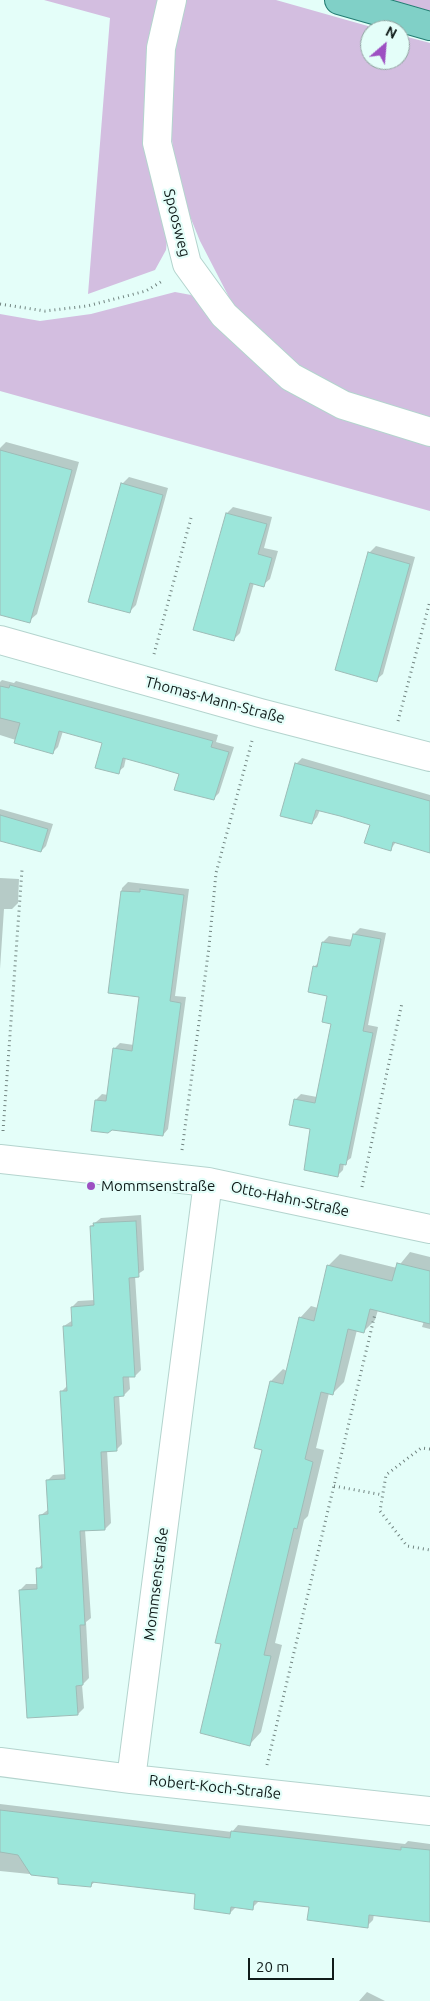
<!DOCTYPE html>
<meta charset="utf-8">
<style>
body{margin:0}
#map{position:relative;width:430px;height:2001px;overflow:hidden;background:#e4fef9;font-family:Ubuntu,sans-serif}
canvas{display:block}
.north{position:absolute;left:360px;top:20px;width:50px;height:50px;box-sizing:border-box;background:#e4fef9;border:1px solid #8fa4a0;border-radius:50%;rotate:27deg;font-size:14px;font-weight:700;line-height:20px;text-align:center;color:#101c1a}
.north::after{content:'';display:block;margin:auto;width:18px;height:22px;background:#9d50c2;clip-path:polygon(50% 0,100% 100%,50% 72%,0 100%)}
.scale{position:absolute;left:248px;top:1958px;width:86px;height:22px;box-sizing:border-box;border:2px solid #101c1a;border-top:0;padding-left:6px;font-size:15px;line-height:18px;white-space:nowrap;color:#101c1a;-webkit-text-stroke:4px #e4fef9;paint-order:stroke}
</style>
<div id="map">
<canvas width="430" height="2001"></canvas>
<div class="north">N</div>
<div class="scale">20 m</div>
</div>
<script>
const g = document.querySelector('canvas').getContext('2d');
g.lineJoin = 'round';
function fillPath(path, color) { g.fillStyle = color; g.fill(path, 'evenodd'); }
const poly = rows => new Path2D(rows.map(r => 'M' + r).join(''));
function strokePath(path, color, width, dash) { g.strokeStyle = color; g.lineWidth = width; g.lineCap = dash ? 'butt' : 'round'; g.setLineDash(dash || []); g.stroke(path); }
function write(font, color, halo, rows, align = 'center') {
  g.font = font + ' Ubuntu,sans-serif'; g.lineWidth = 4.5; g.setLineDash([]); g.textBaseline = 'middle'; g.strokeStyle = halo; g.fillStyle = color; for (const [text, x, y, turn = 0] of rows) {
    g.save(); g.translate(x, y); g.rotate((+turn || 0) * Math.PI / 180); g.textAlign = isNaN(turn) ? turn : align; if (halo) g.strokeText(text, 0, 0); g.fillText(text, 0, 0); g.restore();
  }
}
fillPath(poly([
 [44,0,276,0,382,30,370,30,370,60,400,60,400,35,430,43,430,420,339,389,281,354,232,303,200,241,176,182,169,108,176,37,150,30,146,108,168,231,166,250,155,270,88,294,110,18],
 [392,0,430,0,430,11],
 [175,292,191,295,209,310,287,385,430,441,430,511,0,391,0,314,40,321,91,314]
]), '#d3bee0');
fillPath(poly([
 [6,442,79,462,37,614,29,621,0,601,0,448],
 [129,477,168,488,136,605,129,612,122,484],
 [233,507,272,517,264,548,278,551,270,579,263,585,254,583,240,633,234,639,195,629,227,513],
 [376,546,415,557,383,674,376,680,369,553],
 [2,680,14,683,16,681,218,735,216,742,234,747,219,793,213,799,180,773,126,758,124,767,118,772,104,742,63,731,58,747,53,752,0,735,0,682],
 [302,758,430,795,430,851,396,842,390,850,371,824,320,810,317,817,312,823,296,764],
 [0,809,53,824,46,846,41,851,0,840],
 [0,878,19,879,18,903,12,909,4,909,0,969],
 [128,882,189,889,175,996,186,997,168,1129,163,1135,96,1100,102,1094,108,1095,114,1049,120,1043,134,1045,140,996,109,992,122,888],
 [360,928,386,933,368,1025,378,1027,351,1158,344,1163,343,1170,337,1176,295,1100,301,1094,317,1097,332,1023,328,995,314,967,319,962,323,942,329,936,353,940,354,934],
 [141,1215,144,1270,135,1276,141,1370,135,1376,129,1376,130,1389,124,1395,119,1395,122,1444,116,1450,107,1450,111,1523,105,1529,85,1530,91,1618,86,1622,89,1678,82,1685,84,1708,78,1714,20,1590,26,1584,38,1584,38,1569,43,1563,41,1515,49,1509,47,1481,53,1475,66,1474,61,1392,67,1386,64,1326,73,1320,72,1307,78,1301,95,1300,91,1226,101,1218],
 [410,1252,430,1257,430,1329,422,1327,424,1321,378,1310,375,1320,364,1331,357,1330,344,1382,332,1394,329,1393,316,1448,324,1450,308,1516,304,1520,275,1643,282,1645,261,1732,250,1744,222,1643,263,1449,255,1447,271,1381,283,1369,287,1371,300,1318,311,1306,318,1308,328,1266,340,1254,397,1268],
 [0,1804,232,1832,238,1825,405,1844,408,1841,430,1844,430,1921,374,1914,373,1920,367,1926,310,1906,259,1901,252,1908,236,1907,230,1913,197,1893,96,1881,90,1886,59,1877,0,1871],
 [367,1992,385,2001,359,2001]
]), '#0003');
const building = poly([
 [0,450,72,470,30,623,0,615,0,450],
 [121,483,163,495,130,613,88,602,121,483],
 [226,513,267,524,258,554,272,558,264,587,250,583,234,641,193,630,226,513],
 [368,552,410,564,377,682,335,670,368,552],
 [10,685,213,741,211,747,229,752,214,800,174,790,179,774,152,766,123,758,119,774,95,768,102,743,59,731,53,754,14,743,20,723,0,718,0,686,9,688,10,685],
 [295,763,430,801,430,853,393,842,391,851,364,843,370,825,340,816,316,810,312,824,280,816,295,763],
 [0,815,48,829,41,852,0,841,0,815],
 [140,889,184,895,170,1001,181,1003,163,1136,112,1130,108,1133,91,1131,95,1100,106,1101,113,1048,132,1051,139,997,108,993,121,891,140,892,140,889],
 [353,934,381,939,363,1031,373,1033,346,1165,340,1164,338,1177,304,1170,310,1129,289,1125,294,1099,315,1103,331,1024,322,1022,327,996,308,992,313,966,317,967,322,942,350,946,353,934],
 [136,1221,139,1277,129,1278,135,1377,123,1377,124,1396,114,1397,117,1451,101,1452,105,1530,80,1531,85,1625,80,1625,83,1685,76,1686,78,1715,27,1718,19,1590,37,1589,36,1568,42,1568,39,1515,48,1514,46,1480,65,1479,60,1391,67,1391,63,1326,72,1326,71,1307,94,1305,90,1226,94,1226,93,1223,136,1221],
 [397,1263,430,1271,430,1324,370,1309,364,1333,348,1329,333,1395,321,1392,305,1459,313,1462,297,1529,294,1528,264,1655,271,1656,250,1746,200,1733,221,1644,215,1643,262,1450,254,1448,270,1381,283,1384,299,1317,314,1321,327,1265,392,1281,397,1263],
 [0,1810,230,1838,231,1831,401,1850,401,1847,430,1850,430,1922,369,1915,368,1928,307,1920,309,1907,254,1901,253,1910,231,1907,230,1914,194,1909,195,1894,92,1882,91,1887,58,1884,58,1878,31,1875,18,1855,0,1852,0,1810]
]);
fillPath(building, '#9ce6da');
strokePath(building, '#9dbcb7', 1);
const minor = poly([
 [172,0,161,48,157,143,187,264,224,315,291,377,343,405,430,432],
 [0,640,260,713,430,757],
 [0,1159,208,1182,430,1229],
 [0,1762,131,1779,430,1811],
 [131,1779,208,1182]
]);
const major = poly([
 [339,0,430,26]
]);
strokePath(minor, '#b4d4ce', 30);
strokePath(major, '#227c72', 30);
strokePath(poly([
 [0,304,45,311,87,306,146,291,164,280],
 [154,654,191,518],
 [398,721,430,601],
 [3,1131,22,870],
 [182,1150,209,947,216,873,252,741],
 [362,1187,402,1003],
 [430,1449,421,1448,386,1475,380,1511,407,1546,430,1550],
 [334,1486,383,1495],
 [267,1765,375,1314]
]), '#718480', 3, [1, 4]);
strokePath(minor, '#fff', 28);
strokePath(major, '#80d0c7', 28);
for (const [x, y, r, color] of [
 [91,1186,5,"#9d50c2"]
]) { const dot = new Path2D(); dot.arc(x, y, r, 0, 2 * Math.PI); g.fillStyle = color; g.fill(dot); strokePath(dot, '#e4fef9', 2); }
write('15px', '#101c1a', '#e4fef9', [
 ["Spoosweg",177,223,76],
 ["Thomas-Mann-Straße",215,700,15],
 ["Otto-Hahn-Straße",290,1199,12],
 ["Mommsenstraße",156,1584,-83],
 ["Robert-Koch-Straße",215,1787,6]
]);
write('15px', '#101c1a', '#e4fef9', [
 ["Mommsenstraße",101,1186]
], 'left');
</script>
